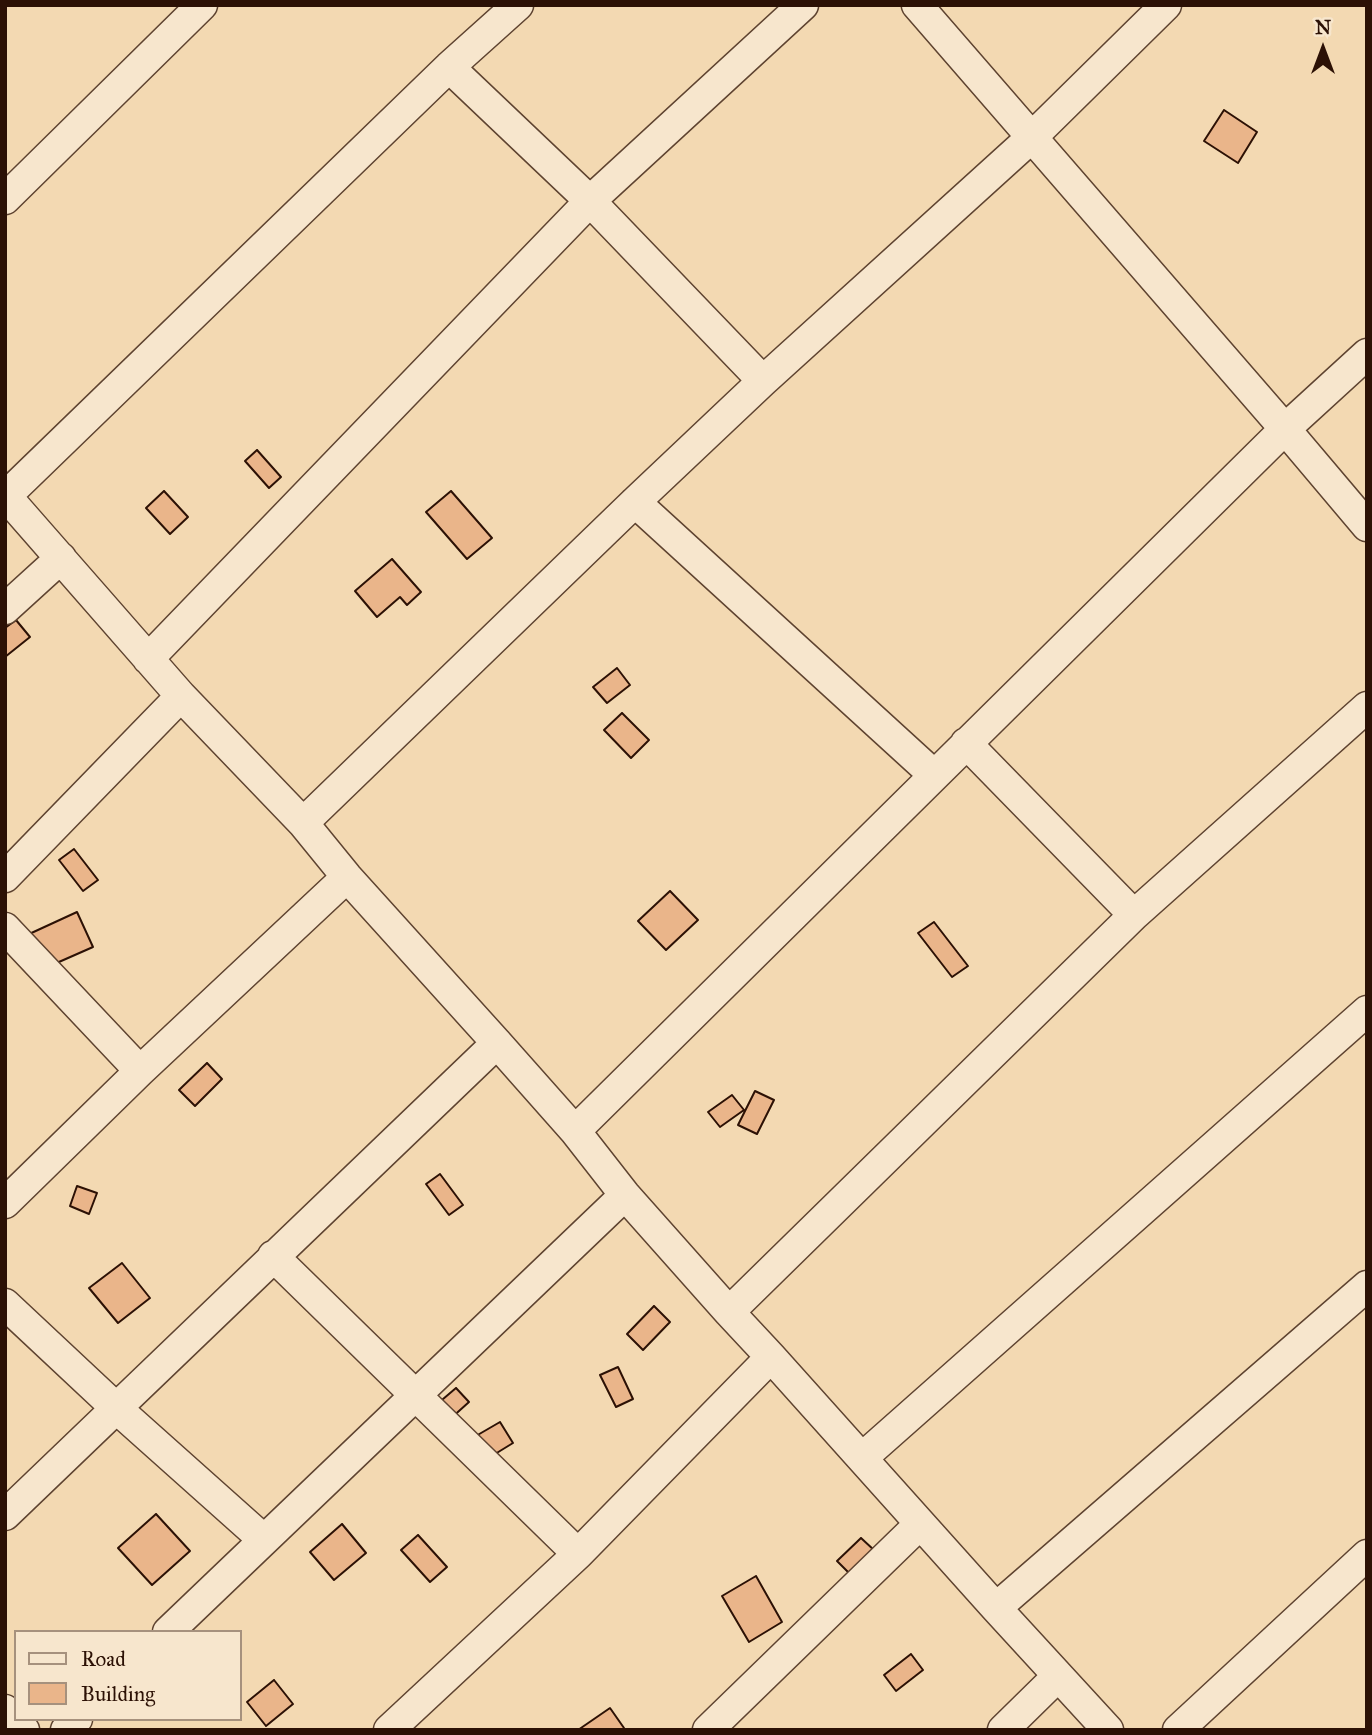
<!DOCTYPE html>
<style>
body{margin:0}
#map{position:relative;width:1372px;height:1735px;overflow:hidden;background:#f3d9b2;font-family:"IM FELL Great Primer",serif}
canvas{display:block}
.frame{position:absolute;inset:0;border:7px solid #2c1105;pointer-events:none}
.legend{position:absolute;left:14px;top:1630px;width:228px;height:91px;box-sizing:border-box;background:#f7e6cd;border:2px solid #a6917d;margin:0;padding:9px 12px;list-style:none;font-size:21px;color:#2c1105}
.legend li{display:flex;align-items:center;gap:14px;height:35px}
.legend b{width:35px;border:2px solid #a6917d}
.north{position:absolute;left:1288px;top:14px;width:70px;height:70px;-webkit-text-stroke:5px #f7e6cd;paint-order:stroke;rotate:0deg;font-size:19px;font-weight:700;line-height:28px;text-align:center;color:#2c1105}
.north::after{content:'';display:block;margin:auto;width:24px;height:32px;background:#2c1105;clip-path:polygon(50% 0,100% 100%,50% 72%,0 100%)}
</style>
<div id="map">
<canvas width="1372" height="1735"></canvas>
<div class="frame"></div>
<ul class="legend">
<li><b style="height:9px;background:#f7e6cd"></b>Road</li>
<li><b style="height:19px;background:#eab58a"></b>Building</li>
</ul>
<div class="north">N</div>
</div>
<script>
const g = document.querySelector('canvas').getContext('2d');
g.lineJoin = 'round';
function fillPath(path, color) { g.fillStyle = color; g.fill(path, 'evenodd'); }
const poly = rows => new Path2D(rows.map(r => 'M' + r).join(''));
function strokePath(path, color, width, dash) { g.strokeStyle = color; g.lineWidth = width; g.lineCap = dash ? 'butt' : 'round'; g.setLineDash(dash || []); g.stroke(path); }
const building = poly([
 [1224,110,1257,132,1238,163,1204,141,1224,110],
 [257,450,281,477,269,488,245,461,257,450],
 [164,491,188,517,170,534,146,508,164,491],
 [451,491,492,538,467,559,426,512,451,491],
 [392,559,421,592,407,605,400,597,377,617,355,591,392,559],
 [16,620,30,637,5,657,5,628,16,620],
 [617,668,630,685,607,703,593,687,617,668],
 [622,713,649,740,631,758,604,730,622,713],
 [74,849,98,880,83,891,59,860,74,849],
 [670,891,698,920,666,950,638,921,670,891],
 [77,912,93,947,43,969,27,935,77,912],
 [934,922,968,966,952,977,918,933,934,922],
 [207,1063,222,1079,195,1106,179,1090,207,1063],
 [755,1091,774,1100,757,1134,738,1125,755,1091],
 [732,1095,744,1110,720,1127,708,1112,732,1095],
 [440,1174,463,1205,449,1215,426,1184,440,1174],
 [77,1186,97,1193,89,1214,70,1206,77,1186],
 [122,1263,150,1298,118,1323,89,1288,122,1263],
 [654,1306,670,1322,643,1350,627,1334,654,1306],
 [618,1367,633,1399,616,1407,600,1375,618,1367],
 [456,1388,469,1402,449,1420,436,1405,456,1388],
 [500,1422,513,1443,482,1462,469,1440,500,1422],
 [156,1514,190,1551,152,1585,118,1548,156,1514],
 [342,1524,366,1553,334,1580,310,1552,342,1524],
 [418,1535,447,1567,430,1582,401,1550,418,1535],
 [861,1538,875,1551,851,1575,837,1561,861,1538],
 [756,1576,782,1622,749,1642,722,1596,756,1576],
 [911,1654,923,1670,896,1691,884,1675,911,1654],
 [274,1680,293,1704,266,1726,247,1702,274,1680],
 [610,1708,624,1728,621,1730,578,1730,610,1708]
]);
fillPath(building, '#eab58a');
strokePath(building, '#2c1105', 2);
const minor = poly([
 [917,5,1285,429,1367,526],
 [449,67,590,201,763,381],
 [5,199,202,5],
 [5,495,181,696,303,823,347,877,497,1043,575,1131,625,1195,729,1312,771,1357,996,1608,1108,1730],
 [6,496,449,67,518,5],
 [635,502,934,775],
 [5,609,61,558],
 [148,659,590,201,803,5],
 [966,743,1134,915],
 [303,823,635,502,763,381,1031,138,1166,5],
 [5,877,181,696],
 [5,928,140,1071],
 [575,1131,1285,429,1367,354],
 [5,1203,140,1071,347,877],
 [273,1256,578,1554],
 [5,1304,115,1407,264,1540],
 [729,1312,1134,915,1367,707],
 [862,1458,1367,1011],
 [5,1515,497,1043],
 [996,1608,1367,1286],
 [168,1632,625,1195],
 [5,1710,24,1730],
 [66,1730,77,1719],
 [389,1730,578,1554,771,1357],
 [708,1730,920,1524],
 [1003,1730,1058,1676],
 [1178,1730,1367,1555]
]);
strokePath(minor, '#5e4330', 33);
strokePath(minor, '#f7e6cd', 30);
</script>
